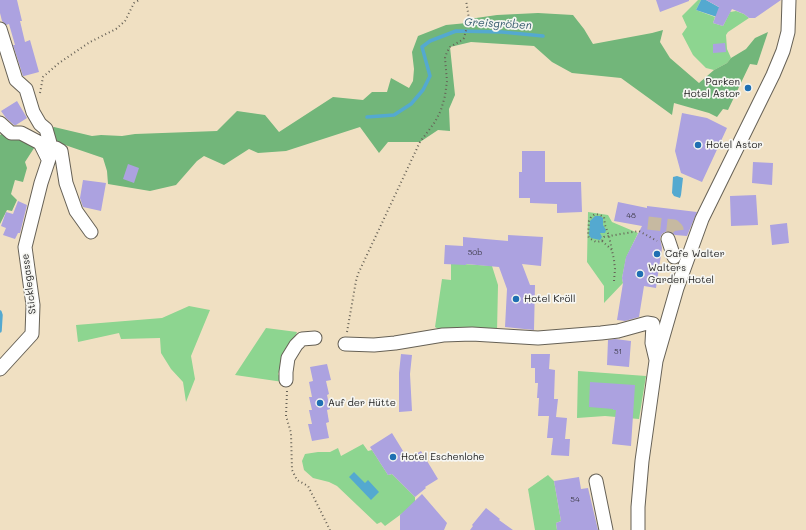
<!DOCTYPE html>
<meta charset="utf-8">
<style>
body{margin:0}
canvas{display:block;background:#f0e0c2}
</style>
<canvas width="806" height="530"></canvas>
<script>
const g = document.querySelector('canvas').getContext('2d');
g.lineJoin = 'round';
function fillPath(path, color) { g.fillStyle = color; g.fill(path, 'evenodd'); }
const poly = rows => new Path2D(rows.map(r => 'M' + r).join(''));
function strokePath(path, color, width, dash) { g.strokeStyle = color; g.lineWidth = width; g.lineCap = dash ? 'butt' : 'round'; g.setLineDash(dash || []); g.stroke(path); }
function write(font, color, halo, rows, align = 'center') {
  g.font = font + ' Mali,sans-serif'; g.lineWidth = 3.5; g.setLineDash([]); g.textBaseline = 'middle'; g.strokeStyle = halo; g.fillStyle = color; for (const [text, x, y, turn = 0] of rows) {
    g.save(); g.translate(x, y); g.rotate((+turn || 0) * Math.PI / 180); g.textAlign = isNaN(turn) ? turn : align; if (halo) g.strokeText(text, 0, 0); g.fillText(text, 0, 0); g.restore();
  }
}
fillPath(poly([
 [698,0,701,0,696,10,715,17,713,23,723,26,730,12,736,11,744,14,749,18,728,32,726,35,727,49,731,58,727,63,714,70,706,68,693,55,682,34,687,27,682,16],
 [588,212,608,215,612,222,638,233,626,258,622,278,623,283,604,303,604,286,587,262],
 [451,264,463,264,492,266,498,285,497,332,440,330,435,327,442,279,451,280],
 [189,306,210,310,191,356,195,379,186,402,183,382,171,369,161,353,160,338,121,339,119,333,78,342,76,325,162,318],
 [266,328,297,332,278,374,283,382,235,375],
 [578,371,646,376,639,419,605,416,577,418],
 [363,444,368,451,372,450,388,475,392,474,415,497,415,504,385,526,381,522,377,524,337,486,329,482,313,478,304,470,302,461,305,454,318,452,330,452,338,448,341,456],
 [548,475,554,481,561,521,556,523,557,530,535,530,528,489]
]), '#8dd590');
fillPath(poly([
 [538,13,573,15,584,29,593,44,652,33,663,30,660,42,670,58,699,83,714,70,727,63,731,58,746,49,755,38,768,32,757,65,750,64,728,110,723,109,717,117,709,113,674,103,672,115,621,78,572,73,552,62,534,46,471,42,450,47,455,95,449,109,450,131,438,130,420,142,388,142,379,153,360,127,286,151,258,153,249,149,224,165,204,156,197,161,176,185,150,191,108,184,107,171,103,158,65,145,55,143,50,129,54,127,92,136,101,135,122,136,135,134,217,131,237,111,265,115,279,132,333,97,363,100,372,92,387,92,391,78,409,88,413,81,414,69,412,52,418,36,446,25,467,23,469,19,497,15],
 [4,132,38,142,25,162,27,168,23,182,15,180,11,194,17,200,12,211,7,210,0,224,0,135]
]), '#72b67a');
fillPath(poly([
 [701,0,706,0,724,10,720,18,696,10],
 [677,176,683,178,681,195,680,198,674,196,672,193,673,177],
 [595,216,600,216,603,218,603,225,606,230,605,233,600,233,602,237,600,240,591,238,589,235,590,221],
 [354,472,365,483,368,480,379,492,371,500,349,477]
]), '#54a9d0');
strokePath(poly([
 [367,117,394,115,411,104,423,90,430,76,422,47,430,41,456,31,502,32,543,36],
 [0,312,1,315,0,331]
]), '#54a9d0', 3.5);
fillPath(poly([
 [0,0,17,0,22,21,20,21,25,42,30,40,39,72,24,76,23,76,13,45,15,45,9,24,6,25,2,21,0,13],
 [656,0,689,0,689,1,660,12],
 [706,0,781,0,755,18,749,18,744,14,732,9,723,26,713,23,719,7],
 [725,43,726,52,713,53,713,44],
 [17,101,27,118,16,125,14,125,6,118,1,111],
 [682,113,707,118,727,128,702,182,681,173,675,151],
 [522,151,545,151,545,182,581,182,582,212,557,213,557,204,530,203,530,198,519,198,519,172,522,172],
 [753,162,773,163,772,185,752,183],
 [128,164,139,168,134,183,123,179],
 [83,180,106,183,101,211,83,207,80,198],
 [756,195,758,225,731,226,730,196],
 [18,201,27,205,20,233,18,233,15,239,3,235,6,228,1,226,6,212,13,214],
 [618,202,647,208,647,206,697,212,687,236,675,235,669,231,665,232,662,234,660,238,662,248,656,288,644,286,639,317,625,321,617,320,623,283,622,278,626,257,642,226,614,221],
 [787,223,789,243,772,245,770,225],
 [508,235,543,237,541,266,522,264,530,285,535,285,534,330,505,327,507,289,499,267,466,264,466,265,444,264,445,245,463,246,463,237,508,241],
 [615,339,631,341,629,367,607,365,608,340],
 [401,354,412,355,410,374,412,411,399,412,399,373],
 [531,354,550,354,549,369,555,370,554,399,558,399,556,417,567,418,565,439,570,439,569,456,551,455,553,438,547,438,549,416,538,416,539,398,537,398,538,383,535,383,535,368,531,368],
 [327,364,331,380,326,381,329,394,327,395,330,409,327,410,329,422,326,423,329,438,312,441,308,424,312,424,309,410,312,410,309,397,312,397,309,382,313,381,310,367],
 [590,382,635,385,631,446,612,444,616,410,613,410,613,409,589,407],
 [392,433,408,459,421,451,438,479,425,487,426,488,415,497,392,474,388,475,370,447],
 [579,477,581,489,588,488,598,530,557,530,556,523,561,521,554,481],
 [422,494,447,523,444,530,400,530,400,515],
 [486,508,500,519,499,520,513,530,470,530,473,526,472,525]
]), '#aca2e0');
strokePath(poly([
 [648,223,674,226,677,229,678,236]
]), '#c6b9a1', 13, [13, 6]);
const minor = poly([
 [0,29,16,80,26,89,33,112,40,124,46,129,52,150,41,183,25,247,33,305,32,334,0,369],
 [0,123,11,133,21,133,40,143,48,159],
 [52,150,56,148,61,151,66,183,76,211,91,232],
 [668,239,674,257],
 [345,344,374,345,395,343,443,335,472,334,538,338,601,333,618,331,647,323,653,324,652,343,656,360],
 [286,380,286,372,288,358,296,345,302,339,315,338],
 [596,481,606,530],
 [638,530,638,507,642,461,656,361,677,288,702,219,773,75,783,51,788,32,789,0]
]);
strokePath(minor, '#666156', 15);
strokePath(poly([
 [40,93,43,77,59,63,90,42,116,29,125,21,134,3,139,0],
 [602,241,612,250],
 [614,281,615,269,614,260,609,236,605,225,604,217,600,215,595,214,591,217,589,221,588,235,589,238,596,242,602,241,604,237,609,236,639,231,657,241],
 [347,332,356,281,358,274,420,142,435,122,441,110,445,96,447,81,445,58,447,52,450,47,462,40,464,38,469,19,466,0],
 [287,391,286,416,291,433,292,470,297,480,308,486,330,530]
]), '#666156', 2, [1, 3]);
strokePath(minor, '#fff', 13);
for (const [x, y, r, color] of [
 [748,88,4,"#1f6fb2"],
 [698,145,4,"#1f6fb2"],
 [657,254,4,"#1f6fb2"],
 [640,274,4,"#1f6fb2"],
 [516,299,4,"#1f6fb2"],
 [320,403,4,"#1f6fb2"],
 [393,457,4,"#1f6fb2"]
]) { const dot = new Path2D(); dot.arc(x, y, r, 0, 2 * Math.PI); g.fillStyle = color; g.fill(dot); strokePath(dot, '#f6f6f2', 1.5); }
write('8px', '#403e4d', null, [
 ["48",631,216],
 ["50b",475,253],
 ["51",618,352],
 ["54",575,500]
]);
write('10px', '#1c1c1c', '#f6f6f2', [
 ["Parken",740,82,"right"],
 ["Hotel Astor",740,94,"right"],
 ["Hotel Astor",706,145],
 ["Cafe Walter",665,254],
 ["Walters",648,268],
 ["Garden Hotel",648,280],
 ["Hotel Kröll",524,299],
 ["Auf der Hütte",328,403],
 ["Hotel Eschenlohe",401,457]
], 'left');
write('10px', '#1c1c1c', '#f6f6f2', [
 ["Sticklegasse",29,284,-97]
]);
write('italic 11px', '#355b6d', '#f6f6f2', [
 ["Greisgröben",498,24,3]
]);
</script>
